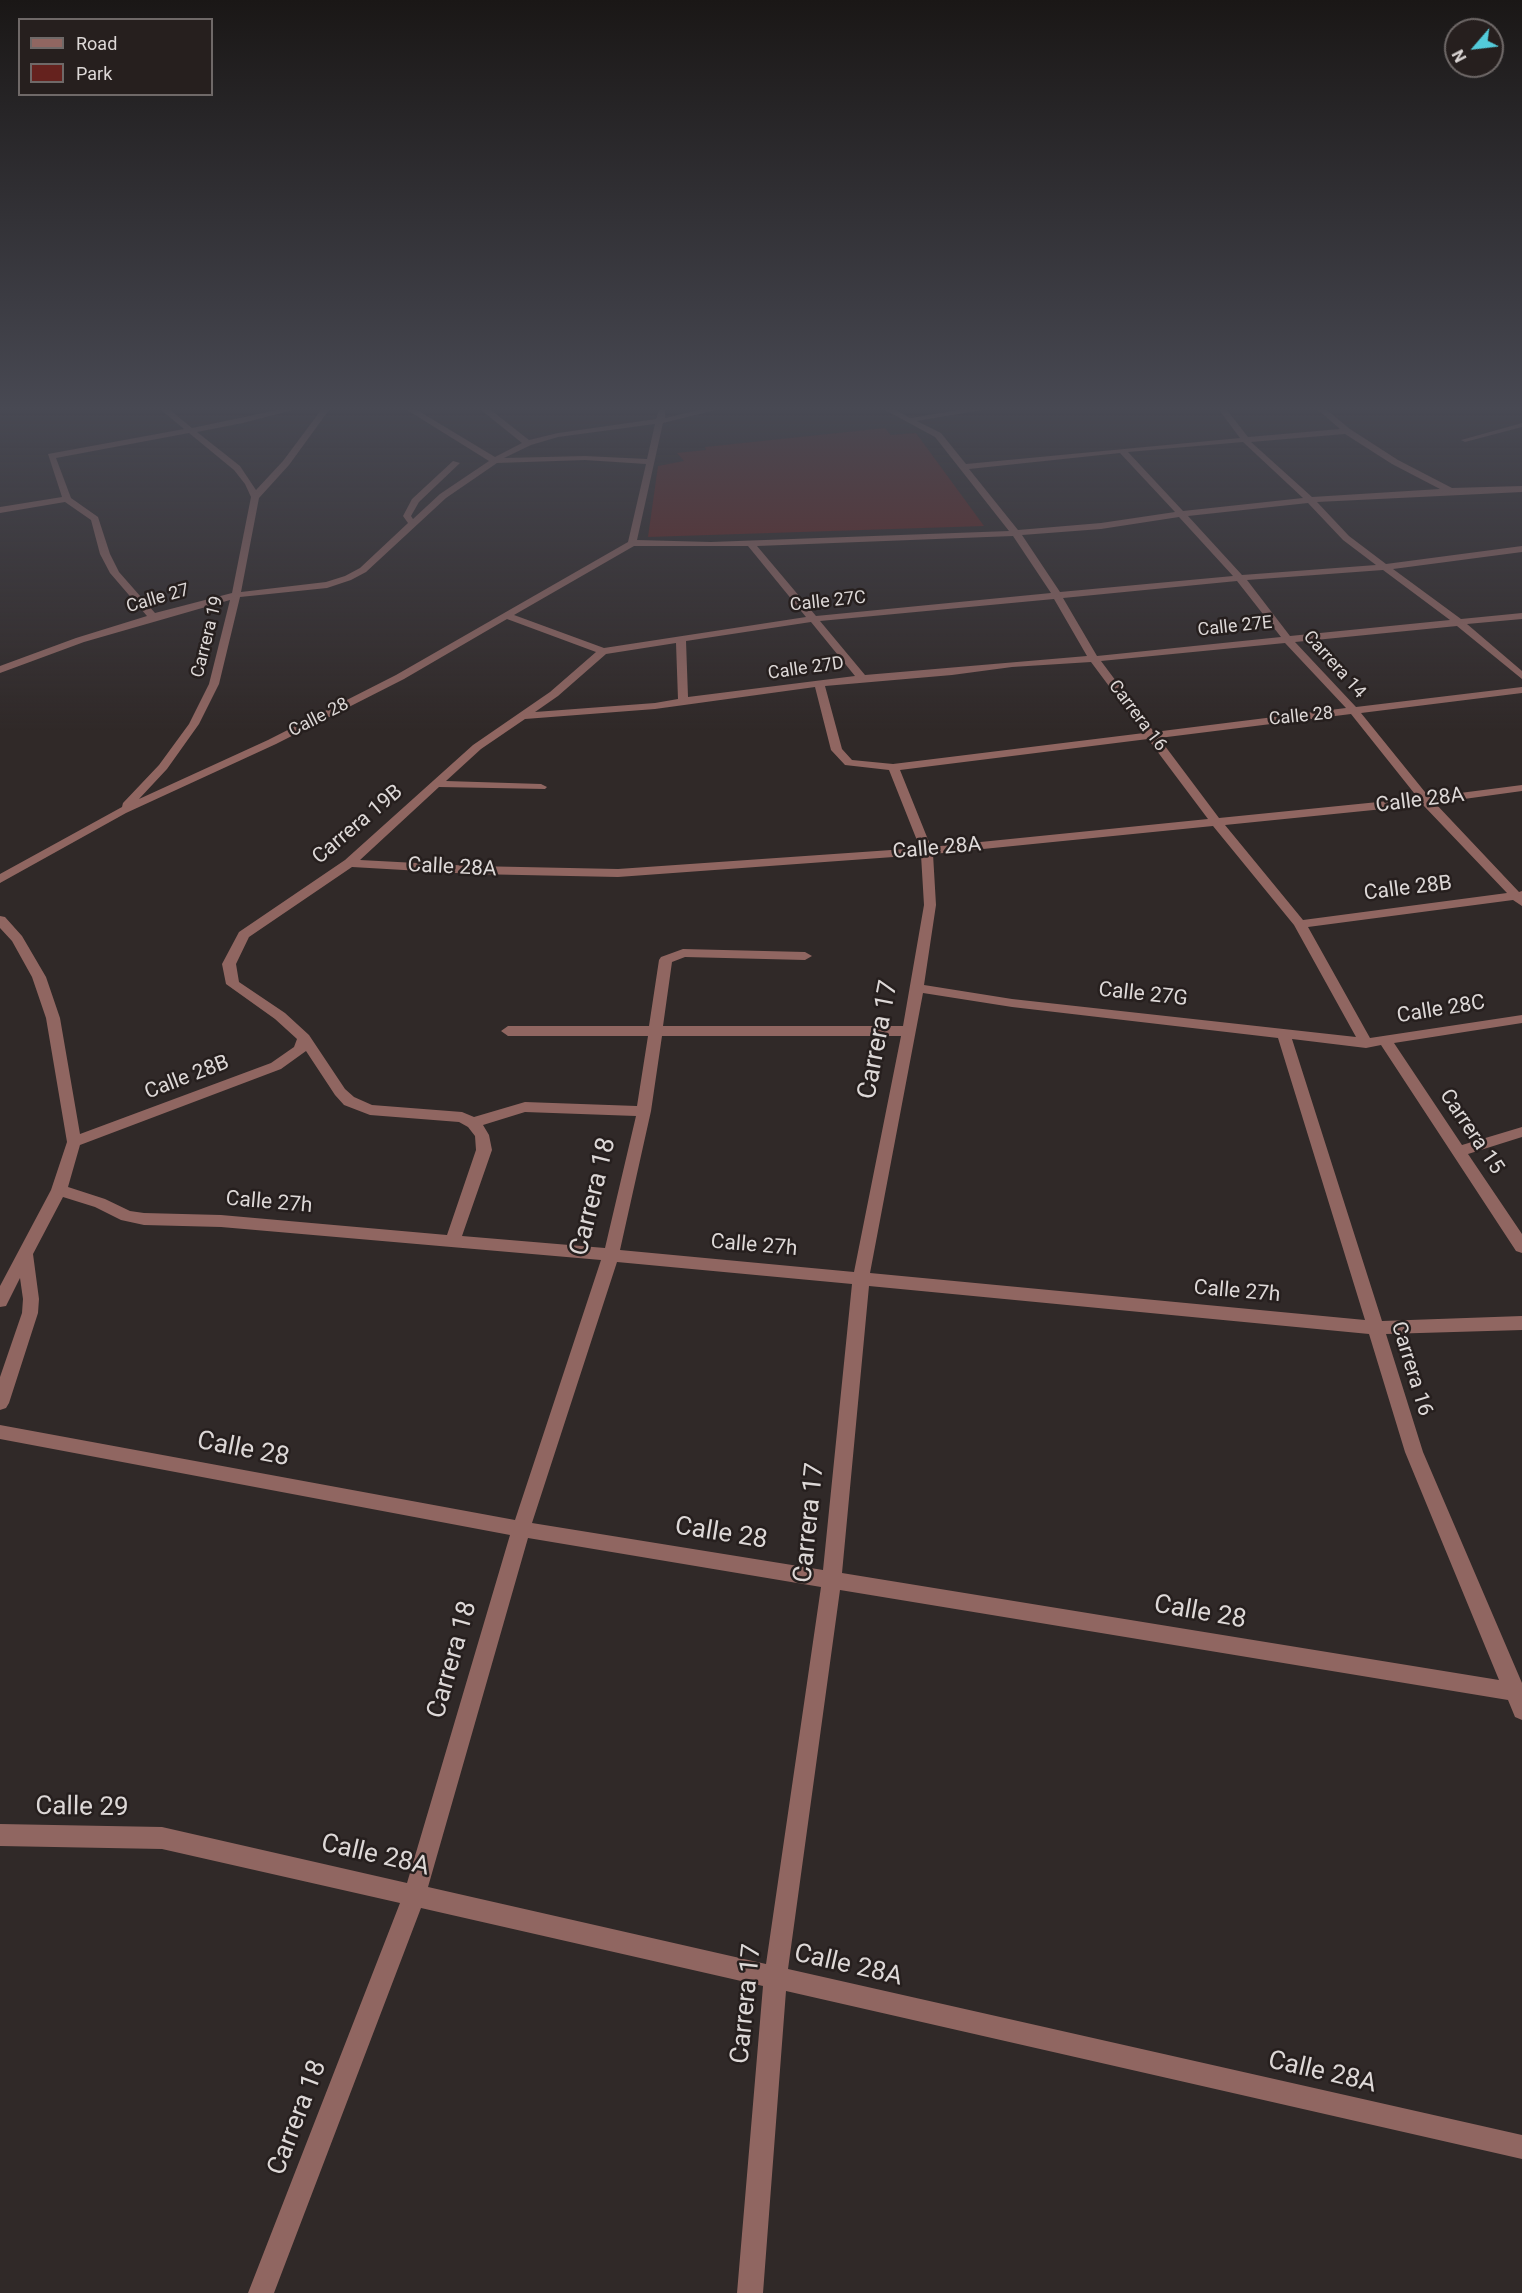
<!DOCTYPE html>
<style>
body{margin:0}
#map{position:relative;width:1522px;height:2293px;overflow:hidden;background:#302928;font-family:Roboto,sans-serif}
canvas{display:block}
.legend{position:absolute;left:18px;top:18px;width:195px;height:78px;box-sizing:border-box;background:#261f1e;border:2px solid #6f6968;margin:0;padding:8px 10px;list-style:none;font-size:18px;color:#ddd8d7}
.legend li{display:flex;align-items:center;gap:12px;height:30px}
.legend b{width:30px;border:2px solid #6f6968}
.north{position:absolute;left:1444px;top:18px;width:60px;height:60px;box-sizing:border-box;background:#261f1e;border:2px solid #6f6968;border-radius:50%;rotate:242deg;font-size:16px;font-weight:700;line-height:24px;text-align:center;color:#ddd8d7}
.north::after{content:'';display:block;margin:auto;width:21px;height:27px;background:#53cbda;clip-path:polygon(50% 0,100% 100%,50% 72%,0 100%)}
</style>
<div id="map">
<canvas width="1522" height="2293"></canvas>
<ul class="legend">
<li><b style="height:8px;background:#906661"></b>Road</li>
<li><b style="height:16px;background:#65221e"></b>Park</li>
</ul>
<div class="north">N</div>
</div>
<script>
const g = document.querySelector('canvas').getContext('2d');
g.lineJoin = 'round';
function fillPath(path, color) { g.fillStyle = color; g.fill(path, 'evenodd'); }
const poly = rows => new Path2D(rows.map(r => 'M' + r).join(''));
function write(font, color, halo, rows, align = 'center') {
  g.font = font + ' Roboto,sans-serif'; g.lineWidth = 5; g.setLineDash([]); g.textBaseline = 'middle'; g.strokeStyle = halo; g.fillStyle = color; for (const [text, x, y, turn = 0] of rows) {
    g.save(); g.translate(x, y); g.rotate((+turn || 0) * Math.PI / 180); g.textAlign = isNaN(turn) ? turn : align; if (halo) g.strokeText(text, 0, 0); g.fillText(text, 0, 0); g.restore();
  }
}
fillPath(poly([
 [885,428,891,435,916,433,984,526,648,537,658,466,684,461,677,453,706,450,705,447]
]), '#65221e');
fillPath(poly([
 [161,410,170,410,192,428,277,410,293,410,243,423,197,432,240,466,256,490,283,461,321,410,329,410,289,465,259,498,241,592,326,582,345,576,360,568,408,523,403,516,412,499,453,461,460,463,419,502,411,516,413,519,440,494,489,461,407,410,417,410,495,457,522,443,481,410,491,410,529,440,558,433,656,419,659,410,665,410,665,418,699,410,716,410,663,423,637,540,711,542,1009,531,935,437,885,410,896,410,910,418,959,410,982,410,917,421,941,433,966,464,1240,438,1219,410,1227,410,1248,437,1340,429,1318,410,1327,410,1350,429,1398,460,1452,488,1522,486,1522,492,1317,502,1349,536,1386,564,1522,546,1522,552,1393,569,1461,619,1522,613,1522,619,1467,624,1522,671,1522,679,1457,626,1295,642,1356,707,1522,687,1522,693,1361,713,1429,797,1522,785,1522,791,1435,803,1519,892,1522,891,1522,906,1513,900,1308,927,1370,1038,1522,1015,1522,1023,1394,1043,1462,1145,1522,1127,1522,1137,1468,1154,1522,1234,1522,1253,1516,1251,1381,1045,1366,1048,1292,1039,1382,1321,1522,1316,1522,1330,1386,1334,1423,1452,1522,1683,1522,1720,1515,1717,1508,1700,840,1590,788,1969,1522,2135,1522,2159,786,1991,763,2293,737,2293,763,1986,421,1908,274,2293,248,2293,400,1903,162,1849,0,1846,0,1824,162,1827,407,1883,510,1535,0,1439,0,1425,515,1520,601,1260,221,1227,144,1225,121,1220,95,1207,63,1197,33,1254,39,1299,38,1313,9,1403,6,1408,0,1410,0,1377,22,1313,23,1299,20,1278,6,1306,0,1307,0,1286,51,1190,67,1142,46,1018,32,977,12,941,0,928,0,916,5,917,22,936,46,977,60,1018,80,1134,271,1063,294,1047,297,1039,275,1019,226,984,222,964,239,932,345,860,473,745,550,692,596,652,507,619,404,679,276,744,126,813,0,883,0,874,122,807,123,803,159,765,189,724,209,684,230,600,84,642,0,673,0,666,76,638,147,616,110,573,100,554,91,520,65,502,0,513,0,507,62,497,48,454,184,429,161,410],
 [655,424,647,459,585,456,504,458,531,445,558,437,655,424],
 [189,433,234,470,245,484,251,497,232,593,155,613,119,572,110,554,98,517,71,498,56,458,189,433],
 [1345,434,1392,464,1440,489,1312,497,1251,442,1345,434],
 [1243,442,1303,498,1183,511,1128,452,1243,442],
 [1120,453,1175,512,1101,523,1018,530,969,469,1120,453],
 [585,460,646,464,628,542,396,675,268,740,139,799,167,769,199,724,219,684,240,597,327,588,351,580,366,572,446,498,497,463,585,460],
 [1308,503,1343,540,1376,565,1242,575,1188,516,1308,503],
 [1179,517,1233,576,1060,592,1022,535,1101,529,1179,517],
 [1013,536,1051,593,816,616,757,546,1013,536],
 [634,546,748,546,806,617,604,648,514,615,634,546],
 [1383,570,1450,620,1290,636,1247,580,1383,570],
 [1237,581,1281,637,1097,656,1063,598,1237,581],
 [1054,599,1087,656,865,675,820,621,1054,599],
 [811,622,855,676,688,697,686,641,811,622],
 [676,643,678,699,655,703,535,712,558,696,606,654,676,643],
 [1285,643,1346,708,1154,732,1101,661,1285,643],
 [1091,662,1144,733,893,764,852,760,842,749,825,686,952,675,1012,667,1091,662],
 [815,687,831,750,845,765,889,770,920,848,618,869,473,866,360,860,439,787,545,789,547,787,541,784,446,781,481,749,525,719,655,709,815,687],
 [1351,714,1418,798,1219,818,1159,738,1351,714],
 [1148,739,1208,819,931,847,900,770,1148,739],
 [1423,805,1507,893,1303,920,1225,825,1423,805],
 [1213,826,1294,925,1356,1037,1012,999,924,985,936,905,933,854,1213,826],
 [921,855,924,905,903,1026,663,1026,672,962,685,957,805,960,812,956,805,952,683,949,661,957,659,960,649,1026,508,1026,501,1031,508,1036,648,1036,637,1106,525,1102,474,1117,462,1112,372,1105,354,1097,345,1089,309,1035,285,1013,239,982,236,964,249,937,352,867,473,874,618,877,921,855],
 [923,993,1012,1007,1278,1038,1365,1320,870,1273,923,993],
 [662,1036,901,1036,854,1272,620,1250,651,1111,662,1036],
 [306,1051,335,1095,344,1105,370,1115,459,1122,468,1127,475,1136,476,1150,447,1235,221,1215,144,1213,130,1211,105,1199,68,1187,80,1145,281,1069,306,1051],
 [525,1112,636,1116,605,1248,462,1236,492,1150,489,1135,483,1125,525,1112],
 [617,1262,852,1284,823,1570,532,1523,617,1262],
 [869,1286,1369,1334,1405,1452,1499,1680,842,1573,869,1286],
 [528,1538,821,1587,766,1964,428,1887,528,1538],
 [1522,423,1522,427,1465,442,1461,440,1522,423]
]), '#906661');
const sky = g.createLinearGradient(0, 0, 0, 731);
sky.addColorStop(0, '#1a1716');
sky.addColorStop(0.56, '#484953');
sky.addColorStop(1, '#48495300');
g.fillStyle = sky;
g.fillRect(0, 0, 1522, 731);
write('18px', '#ddd8d7', '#261f1e', [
 ["Calle 27",158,599,-16],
 ["Calle 27C",828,602,-6],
 ["Calle 27E",1235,627,-6],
 ["Carrera 19",208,637,-76],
 ["Carrera 14",1334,665,48],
 ["Calle 27D",806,669,-8],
 ["Carrera 16",1137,716,53],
 ["Calle 28",1301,717,-6],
 ["Calle 28",319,718,-27]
]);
write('21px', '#ddd8d7', '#261f1e', [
 ["Calle 28A",1420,801,-7],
 ["Carrera 19B",358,825,-40],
 ["Calle 28A",937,849,-5],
 ["Calle 28A",452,868,3],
 ["Calle 28B",1408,889,-7],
 ["Calle 27G",1143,995,6],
 ["Calle 28C",1441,1010,-9],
 ["Calle 28B",187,1078,-21],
 ["Carrera 15",1471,1132,56],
 ["Calle 27h",269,1203,5],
 ["Calle 27h",754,1246,5],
 ["Calle 27h",1237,1292,5],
 ["Carrera 16",1411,1369,73]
]);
write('26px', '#ddd8d7', '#261f1e', [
 ["Carrera 17",879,1040,-79],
 ["Carrera 18",594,1197,-76],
 ["Calle 28",243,1450,11],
 ["Carrera 17",810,1523,-84],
 ["Calle 28",721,1534,9],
 ["Calle 28",1200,1613,10],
 ["Carrera 18",453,1660,-74],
 ["Calle 29",82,1808,1],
 ["Calle 28A",375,1856,13],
 ["Calle 28A",848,1966,13],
 ["Carrera 17",747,2004,-84],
 ["Calle 28A",1322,2073,13],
 ["Carrera 18",298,2118,-69]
]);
</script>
